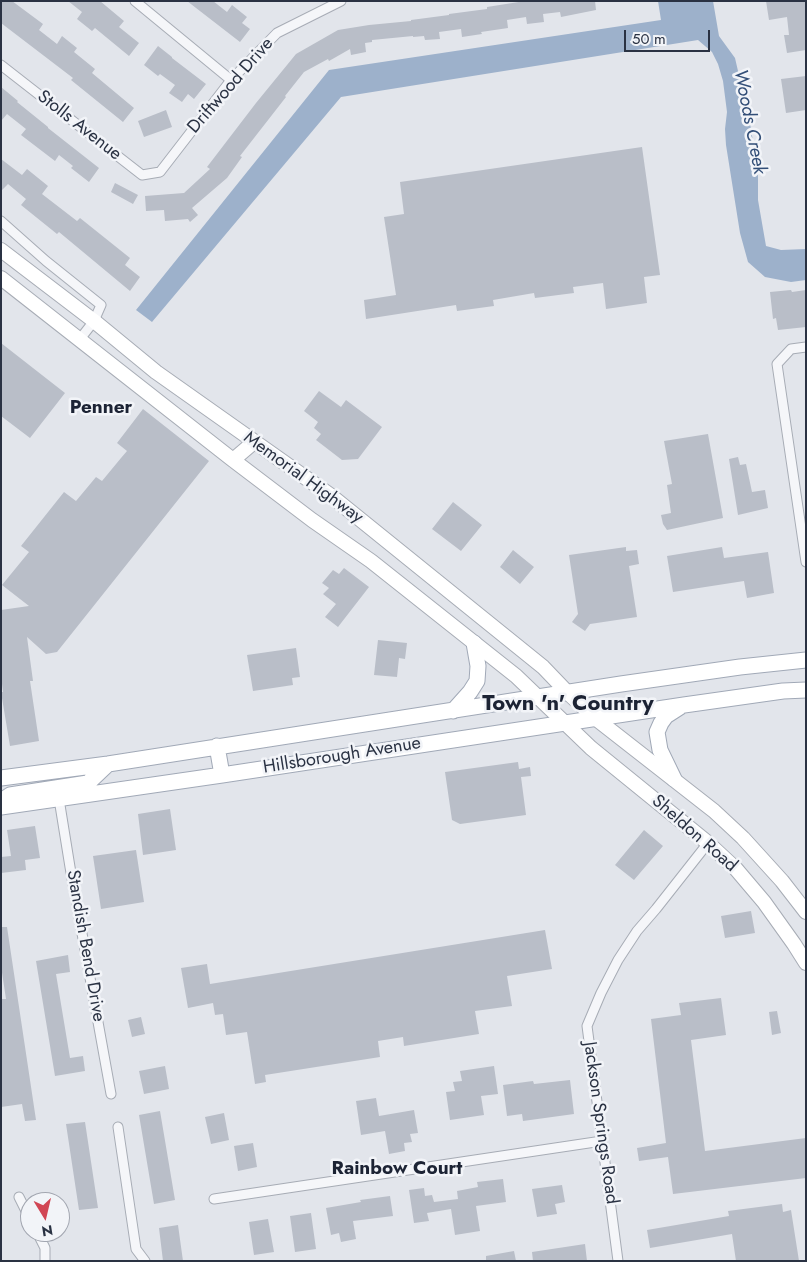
<!DOCTYPE html>
<style>
body{margin:0}
#map{position:relative;width:807px;height:1262px;overflow:hidden;background:#e2e5eb;font-family:Jost,sans-serif}
canvas{display:block}
.frame{position:absolute;inset:0;border:2px solid #2a3243;pointer-events:none}
.north{position:absolute;left:20px;top:1192px;width:50px;height:50px;box-sizing:border-box;background:#f2f4f8;border:1px solid #a2a6b0;border-radius:50%;rotate:171deg;font-size:14px;font-weight:700;line-height:20px;text-align:center;color:#2a3243}
.north::after{content:'';display:block;margin:auto;width:18px;height:22px;background:#d14654;clip-path:polygon(50% 0,100% 100%,50% 72%,0 100%)}
.scale{position:absolute;left:624px;top:30px;width:86px;height:22px;box-sizing:border-box;border:2px solid #2a3243;border-top:0;padding-left:6px;font-size:15px;line-height:18px;white-space:nowrap;color:#2a3243;-webkit-text-stroke:4px #f2f4f8;paint-order:stroke}
</style>
<div id="map">
<canvas width="807" height="1262"></canvas>
<div class="frame"></div>
<div class="north">N</div>
<div class="scale">50 m</div>
</div>
<script>
const g = document.querySelector('canvas').getContext('2d');
g.lineJoin = 'round';
function fillPath(path, color) { g.fillStyle = color; g.fill(path, 'evenodd'); }
const poly = rows => new Path2D(rows.map(r => 'M' + r).join(''));
function strokePath(path, color, width, dash) { g.strokeStyle = color; g.lineWidth = width; g.lineCap = dash ? 'butt' : 'round'; g.setLineDash(dash || []); g.stroke(path); }
function write(font, color, halo, rows, align = 'center') {
  g.font = font + ' Jost,sans-serif'; g.lineWidth = 5; g.setLineDash([]); g.textBaseline = 'middle'; g.strokeStyle = halo; g.fillStyle = color; for (const [text, x, y, turn = 0] of rows) {
    g.save(); g.translate(x, y); g.rotate((+turn || 0) * Math.PI / 180); g.textAlign = isNaN(turn) ? turn : align; if (halo) g.strokeText(text, 0, 0); g.fillText(text, 0, 0); g.restore();
  }
}
fillPath(poly([
 [658,1,713,1,719,36,735,58,750,123,758,173,758,200,766,246,781,250,806,249,806,280,791,282,765,277,748,262,740,233,726,145,725,129,727,112,723,81,718,64,712,52,698,40,341,97,152,322,136,310,329,70,661,20]
]), '#9db1cb');
fillPath(poly([
 [1,1,12,1,43,24,39,30,57,44,62,36,77,48,74,52,95,69,92,73,134,108,123,122,71,80,73,78,1,23],
 [68,1,100,1,124,21,119,27,139,43,129,56,95,28,92,31,77,19,82,12],
 [187,1,213,1,227,12,232,5,247,17,242,23,250,29,240,42],
 [525,1,595,1,596,10,561,17,560,12,543,14,544,22,527,24,526,17,507,20,508,28,481,32,482,34,462,37,461,29,439,32,440,39,425,40,424,36,413,37,413,36,372,40,372,42,365,43,366,52,351,55,350,49,329,61,328,59,304,72,285,96,286,97,240,156,242,157,227,178,192,208,198,215,190,222,188,219,165,221,164,210,146,211,145,196,184,193,210,169,207,167,256,103,296,54,338,30,369,25,411,21,411,20,449,15,449,14,487,9,487,7],
 [766,1,806,1,806,50,787,53,784,35,789,35,787,17,769,20],
 [158,46,172,57,172,58,206,84,194,99,188,94,182,102,169,93,175,85,160,74,158,76,144,65],
 [806,76,806,110,786,113,781,79],
 [1,87,18,101,17,102,48,127,48,128,99,168,89,182,71,168,73,166,59,155,55,161,21,135,26,129,7,114,1,121],
 [166,110,172,127,144,137,138,121],
 [642,147,660,275,644,277,647,303,606,309,603,283,573,287,574,293,535,298,534,293,493,300,494,306,457,311,456,305,366,319,364,300,396,295,384,217,404,214,400,182],
 [1,159,22,175,27,169,48,186,42,194,77,221,80,218,130,258,125,265,140,277,130,291,59,232,57,234,21,205,26,199,8,184,1,191],
 [115,183,138,195,133,204,111,192],
 [791,290,792,292,806,290,806,327,778,330,776,318,773,319,770,292],
 [1,343,65,393,30,438,1,416],
 [319,391,341,407,346,400,382,427,358,459,342,460,316,440,321,434,314,428,318,422,304,411],
 [143,409,209,461,57,652,46,654,27,637,33,681,30,681,39,741,10,746,1,692,3,692,1,676,1,610,29,606,2,585,29,552,21,546,64,492,76,501,96,477,102,481,121,458,127,451,117,443],
 [708,434,723,518,667,530,663,524,661,515,671,513,667,485,672,484,664,441],
 [738,457,740,465,746,464,752,492,765,490,768,508,738,515,729,459],
 [453,502,482,525,461,551,432,529],
 [626,547,626,551,637,550,639,564,629,566,637,617,590,624,585,631,572,622,578,614,569,555],
 [722,547,724,558,768,552,774,593,747,598,744,581,673,592,667,556],
 [513,550,534,567,520,584,500,567],
 [344,568,369,587,338,627,325,617,336,604,323,594,329,588,322,583,333,570,339,574],
 [378,640,407,643,405,659,399,658,397,677,374,675],
 [296,648,300,677,292,678,293,685,253,691,247,655],
 [518,762,519,769,530,767,531,776,521,777,526,815,460,824,452,820,445,772],
 [170,809,176,850,143,855,138,814],
 [35,826,40,858,25,860,26,870,1,873,1,857,11,856,7,830],
 [644,830,663,846,634,880,615,865],
 [136,850,144,902,101,909,93,856],
 [751,911,755,933,725,938,721,916],
 [1,927,7,927,36,1120,25,1121,22,1104,1,1107,1,999,6,999,1,966],
 [545,930,552,969,507,976,512,1006,475,1011,479,1034,404,1046,403,1037,378,1041,380,1057,265,1075,266,1082,255,1084,247,1032,226,1035,223,1014,215,1015,213,1003,188,1008,181,968,207,964,210,984],
 [68,955,70,972,56,974,70,1058,83,1056,85,1071,55,1076,36,961],
 [721,998,726,1035,691,1040,705,1151,806,1138,806,1178,673,1194,668,1157,639,1161,637,1148,666,1143,651,1019,681,1015,679,1003],
 [777,1011,781,1033,772,1035,769,1012],
 [141,1017,145,1034,132,1037,128,1020],
 [165,1066,169,1089,144,1094,139,1071],
 [494,1066,498,1094,481,1096,484,1115,450,1120,446,1092,455,1091,453,1082,462,1081,460,1071],
 [570,1080,574,1114,523,1121,522,1114,507,1116,503,1085,533,1081,534,1084],
 [376,1098,379,1116,414,1110,418,1133,410,1134,412,1142,404,1143,405,1151,389,1154,385,1131,361,1135,356,1101],
 [160,1111,175,1200,154,1204,139,1115],
 [224,1113,229,1140,211,1144,205,1117],
 [85,1122,98,1208,79,1210,66,1124],
 [253,1143,257,1167,238,1171,234,1146],
 [503,1179,506,1202,476,1206,480,1231,455,1235,451,1209,427,1213,429,1221,414,1223,409,1190,424,1188,425,1196,432,1195,434,1202,458,1199,457,1191,478,1187,477,1182],
 [562,1185,565,1202,555,1204,557,1214,537,1217,532,1189],
 [390,1196,393,1216,353,1221,356,1239,341,1242,339,1233,331,1235,326,1208,361,1202,360,1200],
 [782,1204,783,1212,791,1210,799,1261,736,1261,732,1234,650,1248,647,1230,729,1216,728,1211],
 [311,1213,316,1249,295,1252,290,1216],
 [268,1219,274,1252,254,1255,249,1222],
 [178,1225,183,1261,163,1261,159,1228],
 [585,1244,587,1261,533,1261,532,1252],
 [514,1251,516,1261,486,1261,486,1256]
]), '#b9bec8');
const street = poly([
 [135,1,231,80],
 [1,65,142,175,160,172,231,80,277,33,341,1],
 [1,221,46,261,101,305,94,321,80,339],
 [806,347,791,349,777,364,806,562],
 [59,799,70,867,111,1094],
 [118,1127,136,1249,145,1261],
 [19,1197,30,1219],
 [214,1199,602,1141],
 [37,1232,45,1248,45,1261],
 [618,1261,587,1026,601,993,618,960,637,931,656,909,708,843]
]);
const secondary = poly([
 [1,250,94,321,156,372,330,495,543,667,567,692,595,718,714,811,743,838,782,881,806,912],
 [1,278,233,460,312,520,371,561,516,676,591,748,708,843,736,869,764,902,794,944,806,963],
 [233,460,254,442]
]);
const primary = poly([
 [453,711,470,692,477,681,478,666,474,643],
 [217,746,222,775],
 [1,778,108,764,621,684,740,667,806,660],
 [674,779,660,750,657,732,661,723,666,716,680,707],
 [1,801,10,795,88,783,108,764],
 [1,807,222,775,684,705,783,691,806,690]
]);
strokePath(street, '#a7acb5', 11);
strokePath(secondary, '#a7acb5', 16);
strokePath(primary, '#a1a9b7', 17);
strokePath(street, '#f5f6f9', 9);
strokePath(secondary, '#fff', 14);
strokePath(primary, '#fff', 15);
write('18px', '#2a3243', '#f2f4f8', [
 ["Driftwood Drive",231,86,-49],
 ["Stolls Avenue",79,126,38],
 ["Memorial Highway",303,478,36],
 ["Hillsborough Avenue",342,756,-9],
 ["Sheldon Road",694,834,41],
 ["Standish Bend Drive",85,946,80],
 ["Jackson Springs Road",600,1123,82]
]);
write('italic 19px', '#334f78', '#f2f4f8', [
 ["Woods Creek",749,122,79]
]);
write('bold 19px', '#1c2334', '#f2f4f8', [
 ["Penner",101,408],
 ["Rainbow Court",397,1169]
]);
write('bold 22px', '#1c2334', '#f2f4f8', [
 ["Town 'n' Country",568,705]
]);
</script>
